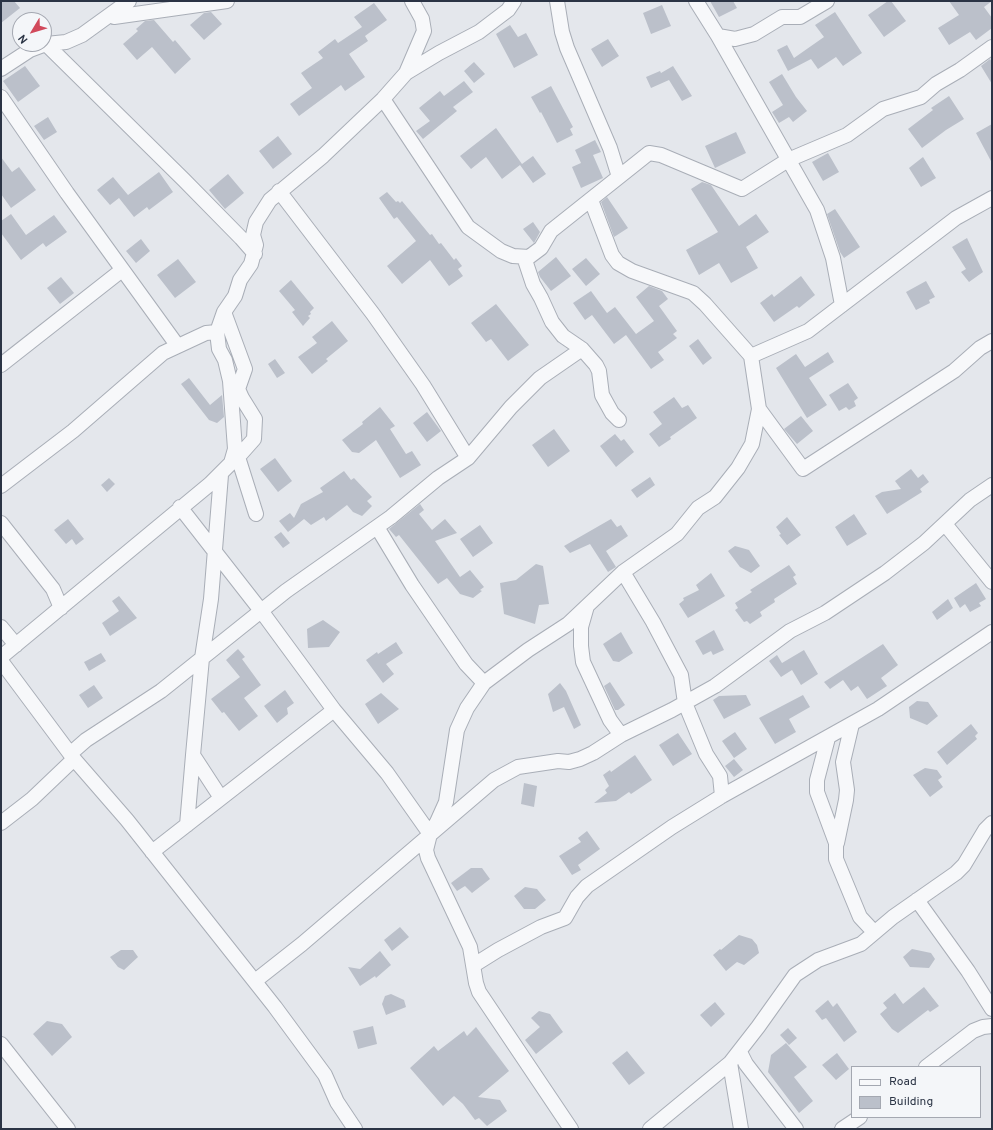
<!DOCTYPE html>
<style>
body{margin:0}
#map{position:relative;width:993px;height:1130px;overflow:hidden;background:#e4e7ec;font-family:Overpass,sans-serif}
canvas{display:block}
.frame{position:absolute;inset:0;border:2px solid #2b3445;pointer-events:none}
.legend{position:absolute;left:851px;top:1066px;width:130px;height:52px;box-sizing:border-box;background:#f4f6f9;border:1px solid #a4a8b1;margin:0;padding:5px 7px;list-style:none;font-size:12px;color:#2b3445}
.legend li{display:flex;align-items:center;gap:8px;height:20px}
.legend b{width:20px;border:1px solid #a4a8b1}
.north{position:absolute;left:12px;top:12px;width:40px;height:40px;box-sizing:border-box;background:#f4f6f9;border:1px solid #a4a8b1;border-radius:50%;rotate:232deg;font-size:11px;font-weight:700;line-height:16px;text-align:center;color:#2b3445}
.north::after{content:'';display:block;margin:auto;width:14px;height:18px;background:#d1495b;clip-path:polygon(50% 0,100% 100%,50% 72%,0 100%)}
</style>
<div id="map">
<canvas width="993" height="1130"></canvas>
<div class="frame"></div>
<ul class="legend">
<li><b style="height:5px;background:#f7f8fa"></b>Road</li>
<li><b style="height:11px;background:#bbc0ca"></b>Building</li>
</ul>
<div class="north">N</div>
</div>
<script>
const g = document.querySelector('canvas').getContext('2d');
g.lineJoin = 'round';
function fillPath(path, color) { g.fillStyle = color; g.fill(path, 'evenodd'); }
const poly = rows => new Path2D(rows.map(r => 'M' + r).join(''));
function strokePath(path, color, width, dash) { g.strokeStyle = color; g.lineWidth = width; g.lineCap = dash ? 'butt' : 'round'; g.setLineDash(dash || []); g.stroke(path); }
fillPath(poly([
 [1,1,14,1,20,8,1,23],
 [710,1,733,1,737,8,719,17],
 [888,1,891,1,906,21,884,37,868,15],
 [949,1,992,1,984,7,992,18,992,28,976,40,970,32,949,45,938,28,959,15],
 [374,3,387,20,365,36,368,41,349,54,365,77,345,91,341,85,299,116,290,104,312,88,301,73,323,58,318,52,335,39,338,43,362,27,354,17],
 [662,5,671,26,651,34,643,13],
 [211,12,222,24,204,40,190,25,204,13],
 [835,12,862,53,843,66,836,57,818,69,811,59,788,71,777,50,787,45,794,58,824,37,815,25],
 [154,20,173,42,175,40,191,59,175,74,152,47,137,60,123,44,138,31,136,29,145,21],
 [510,25,518,37,526,33,538,55,514,68,496,34],
 [608,39,619,56,602,67,591,49],
 [990,59,992,62,992,84,981,66],
 [474,62,485,74,474,83,464,71],
 [25,66,40,86,18,102,3,81],
 [673,66,692,96,682,101,669,80,651,88,646,77,660,71,661,73],
 [782,74,796,97,807,111,793,122,789,117,779,123,772,112,783,105,769,82],
 [464,81,473,92,453,107,457,111,423,139,416,131,430,121,419,108,440,91,444,96],
 [551,86,573,127,570,129,573,135,557,143,541,112,540,113,531,97],
 [949,96,964,119,946,130,922,148,908,129,933,110,931,108],
 [48,117,57,132,44,140,34,126],
 [992,124,992,163,976,133],
 [496,128,522,164,533,156,546,174,533,183,520,165,502,179,486,157,471,169,460,156],
 [736,132,746,153,715,168,705,146],
 [278,136,292,154,273,169,259,151],
 [595,140,601,152,593,155,603,178,581,188,572,167,581,163,575,150],
 [828,153,839,172,823,181,812,162],
 [1,157,12,172,19,167,36,190,11,208,1,194],
 [923,157,936,178,921,187,909,168],
 [159,172,173,192,149,210,147,207,134,217,119,198,110,205,97,190,113,177,128,195],
 [228,174,244,193,225,209,209,190],
 [702,182,711,185,739,226,756,214,769,232,746,247,758,268,731,283,719,263,699,275,686,250,718,232,691,189],
 [387,192,396,202,398,201,400,203,402,201,430,235,432,234,439,244,441,243,454,260,456,258,462,266,458,269,463,276,449,286,430,260,402,284,387,266,416,241,397,217,394,219,379,198],
 [607,197,628,228,614,237,601,202],
 [835,209,860,247,844,258,840,252,827,214],
 [11,214,26,235,54,215,67,232,46,247,43,243,21,260,1,233,1,221],
 [533,222,540,232,534,243,523,229],
 [967,238,983,272,969,282,961,272,966,269,952,247],
 [141,239,150,251,136,263,126,251],
 [556,257,571,276,551,291,540,277,538,272],
 [586,258,600,274,586,286,572,269],
 [178,259,196,282,175,298,157,275],
 [801,276,815,295,799,308,797,306,774,322,760,303,772,294,774,297],
 [61,277,74,293,60,304,47,288],
 [291,280,314,308,310,312,311,314,308,316,310,318,303,326,292,312,295,310,279,291],
 [926,281,935,297,929,300,930,303,916,310,906,292],
 [649,286,662,291,668,299,659,306,677,331,673,334,677,338,658,352,664,360,651,369,626,335,614,344,592,315,585,320,573,303,591,291,607,313,615,307,636,334,654,321,636,297],
 [496,304,529,345,508,361,491,339,486,342,471,323],
 [332,321,348,341,326,359,328,361,312,374,298,357,317,343,312,337],
 [698,339,712,358,703,365,689,346],
 [828,352,834,362,809,378,827,405,807,418,776,368,796,354,805,367],
 [275,359,285,373,277,378,268,364],
 [189,378,210,405,222,395,224,417,217,423,209,420,181,384],
 [848,383,858,398,854,401,856,406,849,410,846,407,839,411,829,395],
 [674,397,682,408,688,405,697,418,670,437,671,439,659,447,649,434,662,424,653,412],
 [380,407,395,426,390,429,406,454,412,451,421,465,400,478,376,440,359,453,352,452,342,440,363,424,362,422],
 [427,412,441,431,427,442,413,423],
 [801,416,813,431,797,444,784,429],
 [554,429,570,451,548,467,532,445],
 [615,434,621,441,624,439,634,452,616,467,600,446],
 [275,458,292,481,278,492,260,469],
 [911,469,918,478,923,474,929,482,920,489,922,492,887,514,875,496,882,492,901,489,895,481],
 [344,471,351,480,354,478,372,497,367,501,372,506,362,516,353,512,347,505,326,521,324,517,311,525,304,519,288,532,279,521,290,513,294,518,301,504,323,492,320,488],
 [650,477,655,485,637,498,631,490],
 [109,478,115,484,107,492,101,485],
 [420,504,424,510,419,514,432,530,445,519,457,533,435,541,460,577,470,570,484,587,480,590,482,591,473,598,460,594,447,578,438,584,399,535,396,537,389,529],
 [854,514,867,534,847,546,835,527],
 [787,517,801,535,787,545,779,535,781,534,776,527],
 [68,519,84,539,76,545,72,539,66,544,54,530],
 [611,519,617,527,621,525,628,536,606,551,616,567,608,572,590,544,570,553,564,546],
 [480,525,493,543,473,557,460,539],
 [281,532,290,543,283,548,274,537],
 [735,546,749,550,760,566,751,573,740,567,728,551],
 [536,564,543,566,549,604,539,605,535,624,504,614,500,583,516,580],
 [789,565,796,575,793,577,797,584,774,599,775,602,760,612,762,616,750,624,747,621,744,622,735,610,738,608,735,603,752,592,750,590],
 [711,573,725,596,688,618,679,604,684,600,683,598,699,590,696,585],
 [976,583,986,599,979,603,981,606,970,612,965,604,960,608,954,598],
 [119,596,137,618,110,636,102,623,119,611,112,601],
 [948,599,953,608,937,620,932,612],
 [323,620,340,632,329,647,308,648,307,629],
 [714,630,724,650,713,655,711,651,703,655,695,641],
 [621,632,633,653,619,662,613,661,603,644],
 [396,642,403,653,386,664,394,674,383,683,366,660,377,652,378,654],
 [883,644,898,665,881,678,887,686,867,699,858,686,851,691,843,680,830,689,824,682],
 [238,649,245,657,242,659,261,685,244,698,258,716,239,731,224,712,222,713,211,699,240,677,226,660],
 [804,650,818,674,801,685,792,670,781,677,769,661,777,655,782,663],
 [101,653,106,661,89,671,84,662],
 [610,682,625,705,618,710,615,710,604,686],
 [560,683,566,691,581,725,574,729,564,707,553,712,548,694],
 [94,685,103,698,88,708,79,695],
 [285,690,294,703,287,708,288,714,277,723,264,706],
 [381,693,399,709,378,724,365,704],
 [746,695,751,705,724,719,713,700,719,696],
 [803,695,810,707,789,719,796,732,775,744,759,718],
 [917,701,928,702,938,716,927,725,910,718,909,707],
 [971,724,978,733,975,736,977,739,947,765,937,752],
 [735,732,747,749,734,758,722,741],
 [678,733,692,754,673,766,659,745],
 [635,755,652,780,631,794,629,792,616,801,594,803,607,793,605,790,609,786,603,775,610,770,611,772],
 [734,759,743,770,734,777,725,766],
 [925,768,937,770,942,777,938,780,943,787,930,797,913,775],
 [524,783,537,786,534,807,521,804],
 [587,831,600,849,578,865,581,870,572,875,559,856,581,842,578,838],
 [471,868,482,868,490,879,472,893,465,886,457,891,451,883],
 [525,887,537,889,546,900,535,909,524,909,514,896],
 [400,927,409,937,392,951,384,940],
 [739,935,752,939,757,945,759,953,744,965,737,962,726,971,713,955,720,949,721,950],
 [912,949,931,953,935,959,929,968,910,967,903,957],
 [121,950,133,950,138,957,124,970,118,967,110,957],
 [380,951,391,965,376,978,375,976,360,986,348,967,360,969],
 [924,987,939,1006,930,1012,928,1010,898,1033,892,1029,880,1014,887,1008,883,1003,895,993,903,1004],
 [391,994,404,1000,406,1007,386,1015,382,1004,385,996],
 [828,1000,833,1007,837,1003,857,1032,844,1042,826,1018,822,1020,815,1011],
 [715,1002,725,1014,711,1027,700,1015],
 [539,1011,550,1014,563,1032,536,1054,525,1040,540,1027,531,1018],
 [47,1021,62,1024,72,1037,52,1056,33,1034],
 [373,1026,377,1044,358,1049,353,1031],
 [476,1027,509,1071,478,1097,500,1100,507,1111,487,1126,479,1118,475,1120,463,1104,454,1096,443,1106,410,1068,434,1046,438,1051,464,1031,467,1036],
 [788,1028,797,1038,789,1045,780,1035],
 [786,1043,807,1067,794,1077,813,1101,799,1113,768,1072,771,1055],
 [627,1051,645,1073,629,1085,612,1063],
 [837,1053,849,1069,836,1080,822,1065]
]), '#bbc0ca');
const minor = poly([
 [557,1,562,32,567,48,610,148,619,177],
 [696,1,718,36,735,39,754,34,782,17,800,17,827,1],
 [114,17,227,1],
 [718,36,817,210,833,258,842,305],
 [46,44,184,180,241,238,255,254],
 [1,69,30,50,46,44,66,42,82,35,129,1],
 [406,73,424,31,422,19,412,1],
 [1,97,67,193,177,345],
 [383,99,468,227,501,251,513,256,529,257,541,248,551,231,649,153,661,155,742,189,788,160,847,135,883,109,921,97,936,84,960,70,992,47],
 [279,191,373,314,423,385,468,458],
 [524,257,533,284,541,298,552,322,563,336,582,349,596,365,599,371,602,395,612,413,619,420],
 [224,312,245,369,238,389,242,398,255,419,254,439,238,457,256,514],
 [751,356,808,331,956,218,992,198],
 [1,365,122,270],
 [759,409,803,469,954,371,980,348,992,341],
 [1,486,73,431,163,353,206,333,217,332],
 [180,507,262,612,334,710,387,773,430,834],
 [1,523,53,589,61,608],
 [945,524,992,582],
 [377,527,412,585,466,664,484,683],
 [623,572,653,622,681,675,685,703,706,754,720,776,722,796],
 [587,606,581,627,581,646,583,662,610,720,621,735],
 [1,627,16,645],
 [1,657,210,484,231,463,235,449,230,381,225,360,219,349,217,332,224,312,235,296,240,280,251,264,256,245,253,235,256,222,270,200,323,156,383,99,406,73,439,53,479,32,508,10,514,1],
 [1,661,74,759,127,820,275,1007,325,1075,337,1102,355,1129],
 [828,738,817,780,817,792,836,843,836,859,860,917,874,932],
 [70,754,86,740,161,691,286,591,391,517,438,478,468,458,511,407,540,378,582,349],
 [221,798,193,755,202,658,211,599,221,475],
 [1,823,32,799,74,759],
 [187,825,193,755],
 [837,843,846,800,847,790,843,762,852,724],
 [152,852,334,710],
 [917,900,968,971,992,1009],
 [474,965,498,950,541,927,565,918,577,897,587,886,672,827,722,796,878,709,992,632],
 [255,981,302,944,494,780,518,767,558,761,569,762,580,759,593,753,621,735,672,710,715,686,790,631,825,613,885,573,924,543,970,500,992,485],
 [1,1044,68,1129],
 [740,1052,746,1064,796,1129],
 [730,1063,741,1129],
 [926,1067,973,1031,983,1027,992,1026],
 [571,1129,479,992,476,983,470,947,428,858,426,850,430,834,437,822,446,802,457,730,467,708,484,683,528,650,568,624,623,572,677,534,698,508,715,497,738,468,752,444,759,409,751,356,705,304,693,293,632,271,618,263,612,255,591,200],
 [650,1129,730,1063,758,1027,795,975,818,960,861,944,893,917,956,873,964,865,985,830,992,823],
 [842,1129,860,1117]
]);
strokePath(minor, '#a9aeb7', 16);
strokePath(minor, '#f7f8fa', 14);
</script>
